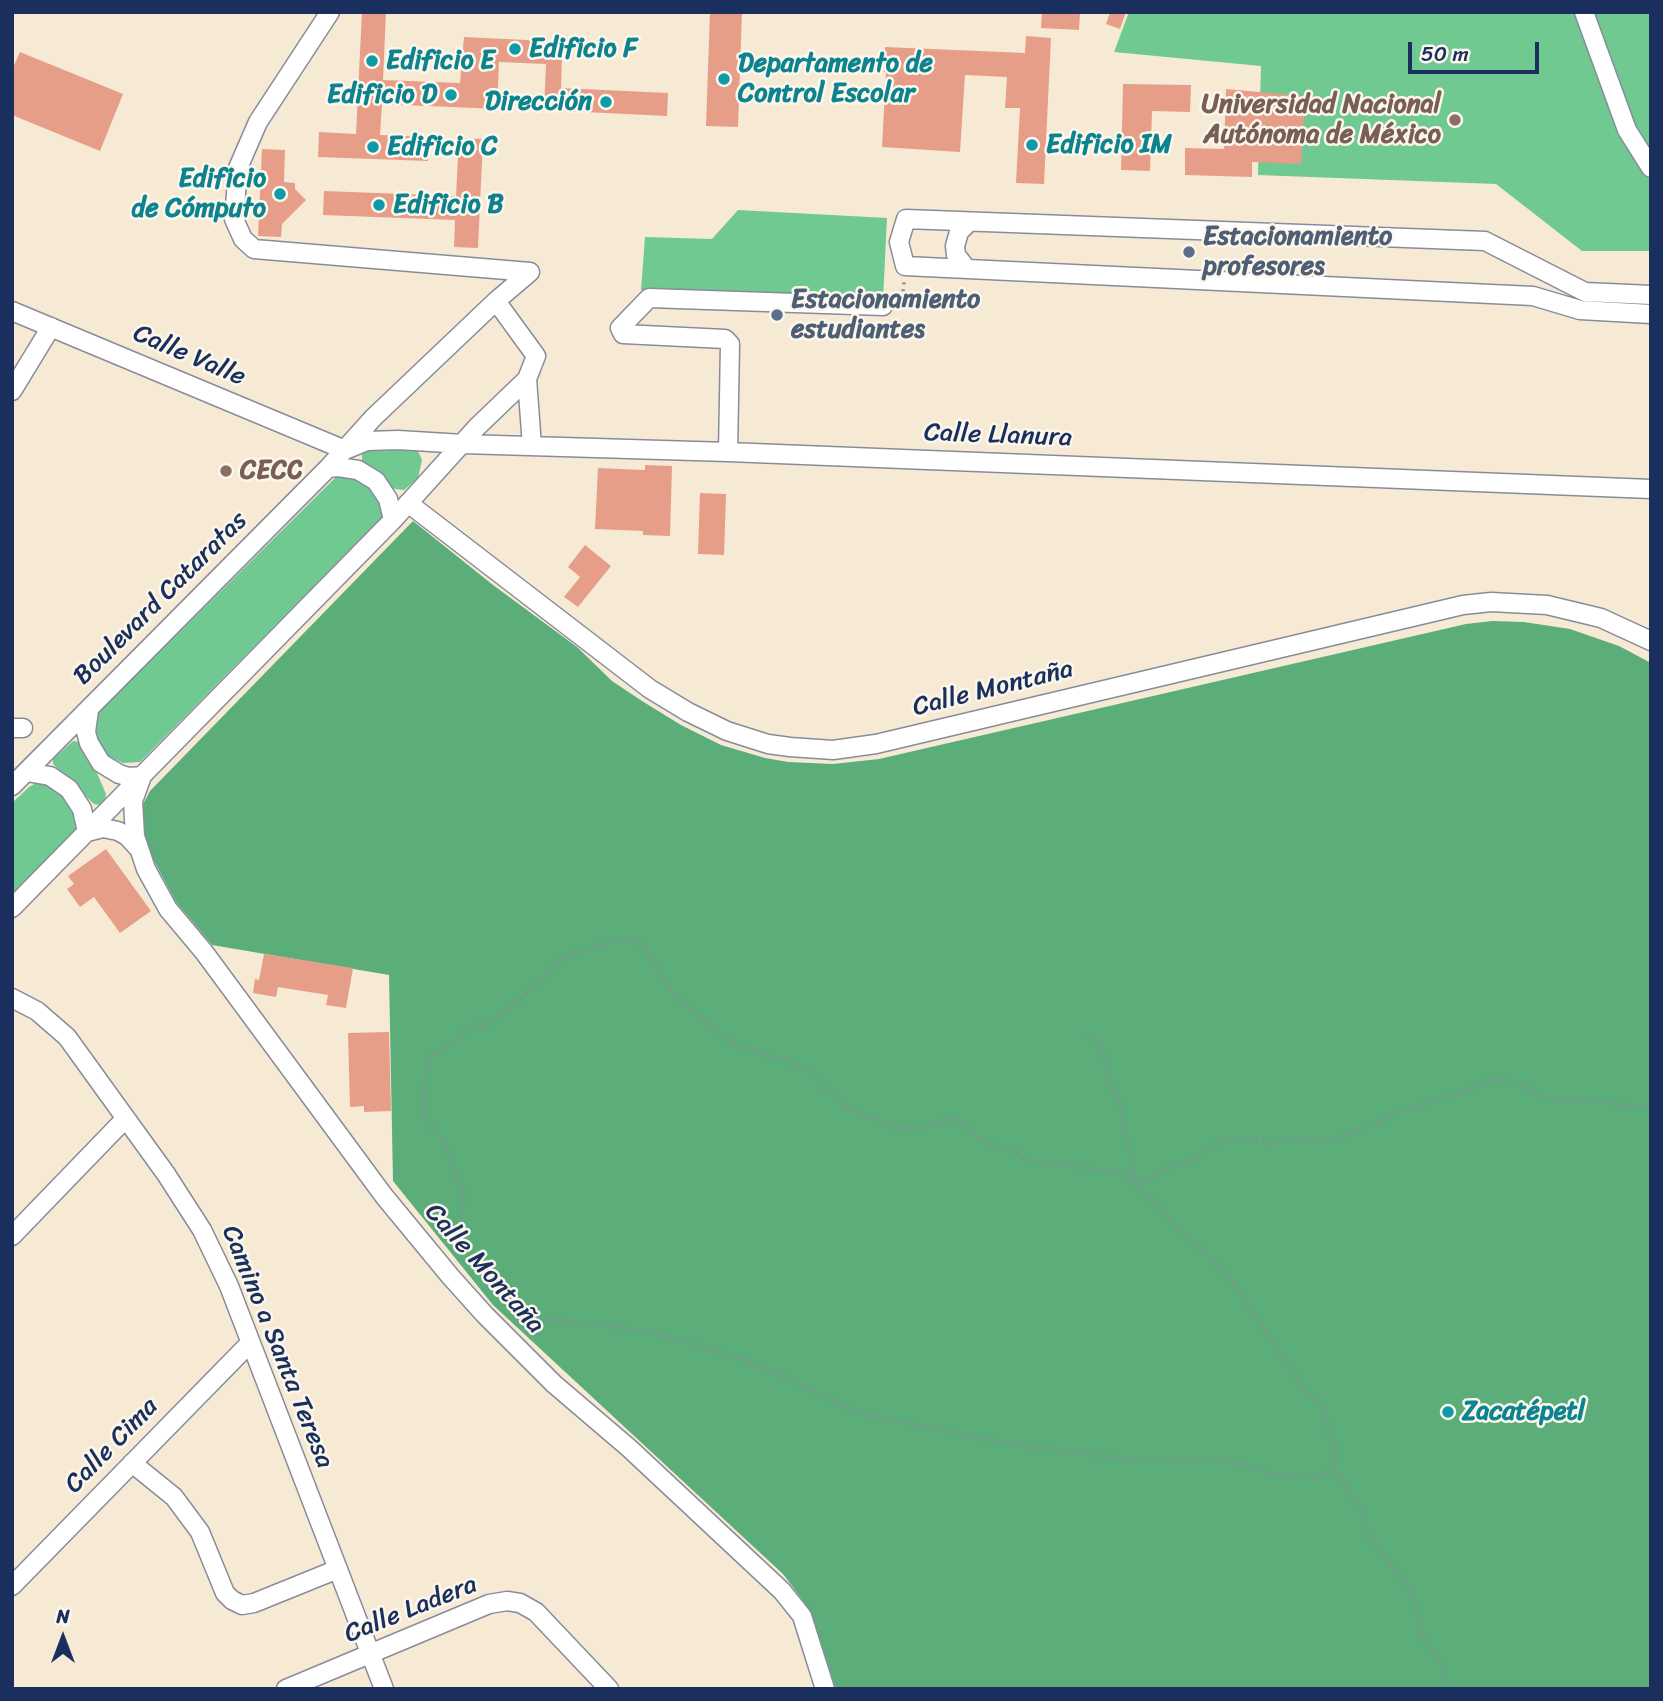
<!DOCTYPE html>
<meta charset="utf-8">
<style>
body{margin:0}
#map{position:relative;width:1663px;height:1701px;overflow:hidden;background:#f6ead5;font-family:Sriracha,sans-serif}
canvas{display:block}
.frame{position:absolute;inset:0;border:14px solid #1b2f5e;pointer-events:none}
.north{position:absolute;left:28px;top:1603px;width:70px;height:70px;-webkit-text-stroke:5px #fbf7ec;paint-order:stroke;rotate:0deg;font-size:19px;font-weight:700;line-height:28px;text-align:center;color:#1b2f5e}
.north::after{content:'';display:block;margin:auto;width:24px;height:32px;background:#1b2f5e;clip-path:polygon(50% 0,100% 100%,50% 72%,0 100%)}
.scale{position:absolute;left:1408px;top:42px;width:131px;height:32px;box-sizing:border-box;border:4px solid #1b2f5e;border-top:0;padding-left:9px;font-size:21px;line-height:24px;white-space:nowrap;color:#1b2f5e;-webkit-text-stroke:5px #fbf7ec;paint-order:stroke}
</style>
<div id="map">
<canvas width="1663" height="1701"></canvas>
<div class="frame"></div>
<div class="north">N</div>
<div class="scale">50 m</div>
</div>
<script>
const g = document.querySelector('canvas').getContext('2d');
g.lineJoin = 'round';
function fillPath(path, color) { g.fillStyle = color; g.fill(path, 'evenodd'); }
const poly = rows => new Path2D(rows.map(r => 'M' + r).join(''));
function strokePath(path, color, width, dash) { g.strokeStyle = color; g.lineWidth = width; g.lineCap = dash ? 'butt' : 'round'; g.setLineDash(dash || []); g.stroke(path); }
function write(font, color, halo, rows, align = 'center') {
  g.font = font + ' Sriracha,sans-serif'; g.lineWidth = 5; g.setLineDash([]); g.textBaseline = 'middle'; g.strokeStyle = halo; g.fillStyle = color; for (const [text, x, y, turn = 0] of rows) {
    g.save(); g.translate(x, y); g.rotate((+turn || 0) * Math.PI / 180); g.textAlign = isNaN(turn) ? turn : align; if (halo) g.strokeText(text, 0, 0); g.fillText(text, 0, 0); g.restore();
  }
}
fillPath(poly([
 [1129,12,1651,12,1651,251,1582,251,1496,184,1258,175,1261,66,1114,52],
 [738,210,887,218,883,300,641,290,645,237,712,239],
 [369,448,417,449,422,460,418,478,404,490,388,488,362,462,362,454],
 [341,472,370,486,388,511,140,762,123,763,108,756,97,740,96,721,99,712],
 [73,741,81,742,86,748,106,794,105,801,100,805,94,804,53,764,53,759],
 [40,781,54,785,78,816,80,825,76,833,12,895,12,803,29,787]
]), '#6fc990');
fillPath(poly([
 [413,521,493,585,577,647,612,681,642,701,681,725,721,745,765,758,788,762,833,764,879,759,1466,624,1492,621,1524,622,1570,629,1619,646,1651,663,1651,1689,836,1689,813,1619,804,1602,783,1574,493,1305,393,1181,389,975,212,945,176,902,146,846,140,824,142,806,150,791]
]), '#5bad7a');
fillPath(poly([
 [362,12,386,12,383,80,460,83,464,37,568,42,567,55,562,55,561,88,668,93,667,116,544,110,546,64,499,62,497,109,382,104,380,135,429,137,428,161,318,157,319,132,356,134],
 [710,12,742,12,738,127,706,126],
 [1042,12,1080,12,1079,30,1041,28],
 [1110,12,1126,12,1120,29,1106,24],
 [1026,36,1051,38,1044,184,1016,183,1020,108,1005,108,1007,77,965,75,960,152,882,147,886,72,884,72,885,47,1025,53],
 [20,52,123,94,100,151,12,115,12,70],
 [1123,84,1191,85,1190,112,1152,111,1150,171,1121,170],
 [1226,89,1305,96,1301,164,1252,162,1252,177,1185,175,1185,148,1224,149],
 [459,138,483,139,478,248,454,247,455,220,323,215,324,191,456,196],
 [262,149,285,150,284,182,295,183,295,189,306,200,282,224,281,237,258,236],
 [645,465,672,466,670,536,643,535,643,531,595,529,598,468,645,470],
 [700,493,726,494,724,555,698,554],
 [585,545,611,566,578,607,564,597,580,577,568,567],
 [106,849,151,911,120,933,94,897,80,907,67,889,74,884,68,876],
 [264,954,353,968,346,1008,326,1005,328,995,278,987,276,997,253,993,255,979,259,980],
 [389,1032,391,1111,364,1112,364,1106,350,1107,348,1033]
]), '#e79e89');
const minor = poly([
 [330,12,258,122,238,168,234,219,243,239,254,249,530,272],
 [1584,12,1627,130,1651,168],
 [966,268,956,255,955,246,959,232,969,222],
 [1651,295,1585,292,1485,241,906,219,899,242,905,266,1533,296,1580,310,1651,314],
 [496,301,536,356,527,379,532,446],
 [12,311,345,450],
 [12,391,51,327],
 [345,450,367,441,398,440,463,444,728,452,1651,489],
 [728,452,730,344,725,339,623,334,620,328,649,298,883,306],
 [328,468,338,467,358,470,376,481,388,499,393,520],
 [408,503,650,689,688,712,727,731,768,744,790,747,833,750,876,744,1463,605,1491,602,1547,605,1601,618,1651,641],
 [89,710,86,732,89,743,101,763,119,774,129,777,142,776,133,801,135,836,146,869,168,909,204,952,384,1196,450,1276,485,1315,554,1384,629,1448,782,1591,802,1616,825,1689],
 [12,728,23,728],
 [27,772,50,776,69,789,82,809,87,832,103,828,118,831,127,836,137,847],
 [12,786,328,468,373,418,496,301,530,272],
 [12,908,393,520,477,427,527,379],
 [12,998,37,1011,67,1037,166,1174,202,1230,229,1286,384,1689],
 [12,1236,125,1119],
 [132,1463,174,1497,200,1532,225,1593,232,1600,242,1605,254,1603,338,1569],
 [12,1586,249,1344],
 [286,1689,489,1604,507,1601,520,1603,536,1612,609,1689]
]);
strokePath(minor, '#888c9a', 21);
strokePath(poly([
 [899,304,902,301,904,282],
 [1087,1034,1099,1042,1101,1053,1107,1066,1109,1084,1119,1097,1135,1183,1148,1180,1164,1168,1176,1167,1190,1160,1225,1140,1243,1138,1273,1143,1293,1138,1324,1141,1359,1130,1405,1109,1470,1090,1493,1079,1512,1081,1543,1097,1556,1101,1599,1101,1628,1106,1651,1106],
 [456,1254,464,1195,441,1136,425,1120,423,1100,424,1082,428,1071,427,1058,452,1044,474,1024,480,1026,490,1023,537,985,564,956,611,942,636,940,645,947,669,989,712,1028,740,1047,764,1053,774,1058,786,1058,797,1066,807,1068,826,1088,839,1096,845,1105,861,1116,877,1119,897,1128,913,1130,948,1119,957,1119,980,1140,1017,1153,1028,1162,1042,1162,1117,1173,1130,1178,1174,1225,1204,1252,1236,1286,1295,1376,1307,1392,1323,1406,1330,1439,1334,1445,1336,1461,1330,1472,1316,1478,1273,1474,1228,1461,1141,1461,1015,1445,871,1416,840,1404,749,1361,656,1333,610,1326,545,1320,514,1322],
 [1333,1468,1360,1509,1369,1537,1411,1591,1415,1603,1421,1634,1440,1662,1448,1689]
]), '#888c9a', 3.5, [2, 5]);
strokePath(minor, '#fff', 18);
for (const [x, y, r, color] of [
 [515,49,7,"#0f9aa8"],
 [372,61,7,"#0f9aa8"],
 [724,79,7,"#0f9aa8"],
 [451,95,7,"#0f9aa8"],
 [606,102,7,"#0f9aa8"],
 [1455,120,7,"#8d6e63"],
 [1032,145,7,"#0f9aa8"],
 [373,147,7,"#0f9aa8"],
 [280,194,7,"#0f9aa8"],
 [379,205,7,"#0f9aa8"],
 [1189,252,7,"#5c6f8a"],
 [777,315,7,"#5c6f8a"],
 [226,471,7,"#8d6e63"],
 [1448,1412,7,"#0f9aa8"]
]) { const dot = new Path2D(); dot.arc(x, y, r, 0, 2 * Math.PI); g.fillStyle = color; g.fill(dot); strokePath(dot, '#fbf7ec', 2.5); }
write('bold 26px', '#0d838f', '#fbf7ec', [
 ["Edificio F",529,49],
 ["Edificio E",386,61],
 ["Departamento de",738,64],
 ["Control Escolar",738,94],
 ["Edificio D",437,95,"right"],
 ["Dirección",592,102,"right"],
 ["Edificio IM",1046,145],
 ["Edificio C",387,147],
 ["Edificio",266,179,"right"],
 ["de Cómputo",266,209,"right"],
 ["Edificio B",393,205],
 ["Zacatépetl",1462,1412]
], 'left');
write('bold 26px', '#785e54', '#fbf7ec', [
 ["Universidad Nacional",1441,105],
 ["Autónoma de México",1441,135],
 ["CECC",240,471,"left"]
], 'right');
write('bold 26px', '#4e5e75', '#fbf7ec', [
 ["Estacionamiento",1203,237],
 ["profesores",1203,267],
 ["Estacionamiento",791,300],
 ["estudiantes",791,330]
], 'left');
write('26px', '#1b2f5e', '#fbf7ec', [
 ["Calle Valle",189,356,23],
 ["Calle Llanura",998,436,2],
 ["Boulevard Cataratas",161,599,-45],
 ["Calle Montaña",993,689,-14],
 ["Calle Montaña",484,1269,48],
 ["Camino a Santa Teresa",277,1347,68],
 ["Calle Cima",112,1446,-46],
 ["Calle Ladera",411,1610,-22]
]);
</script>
